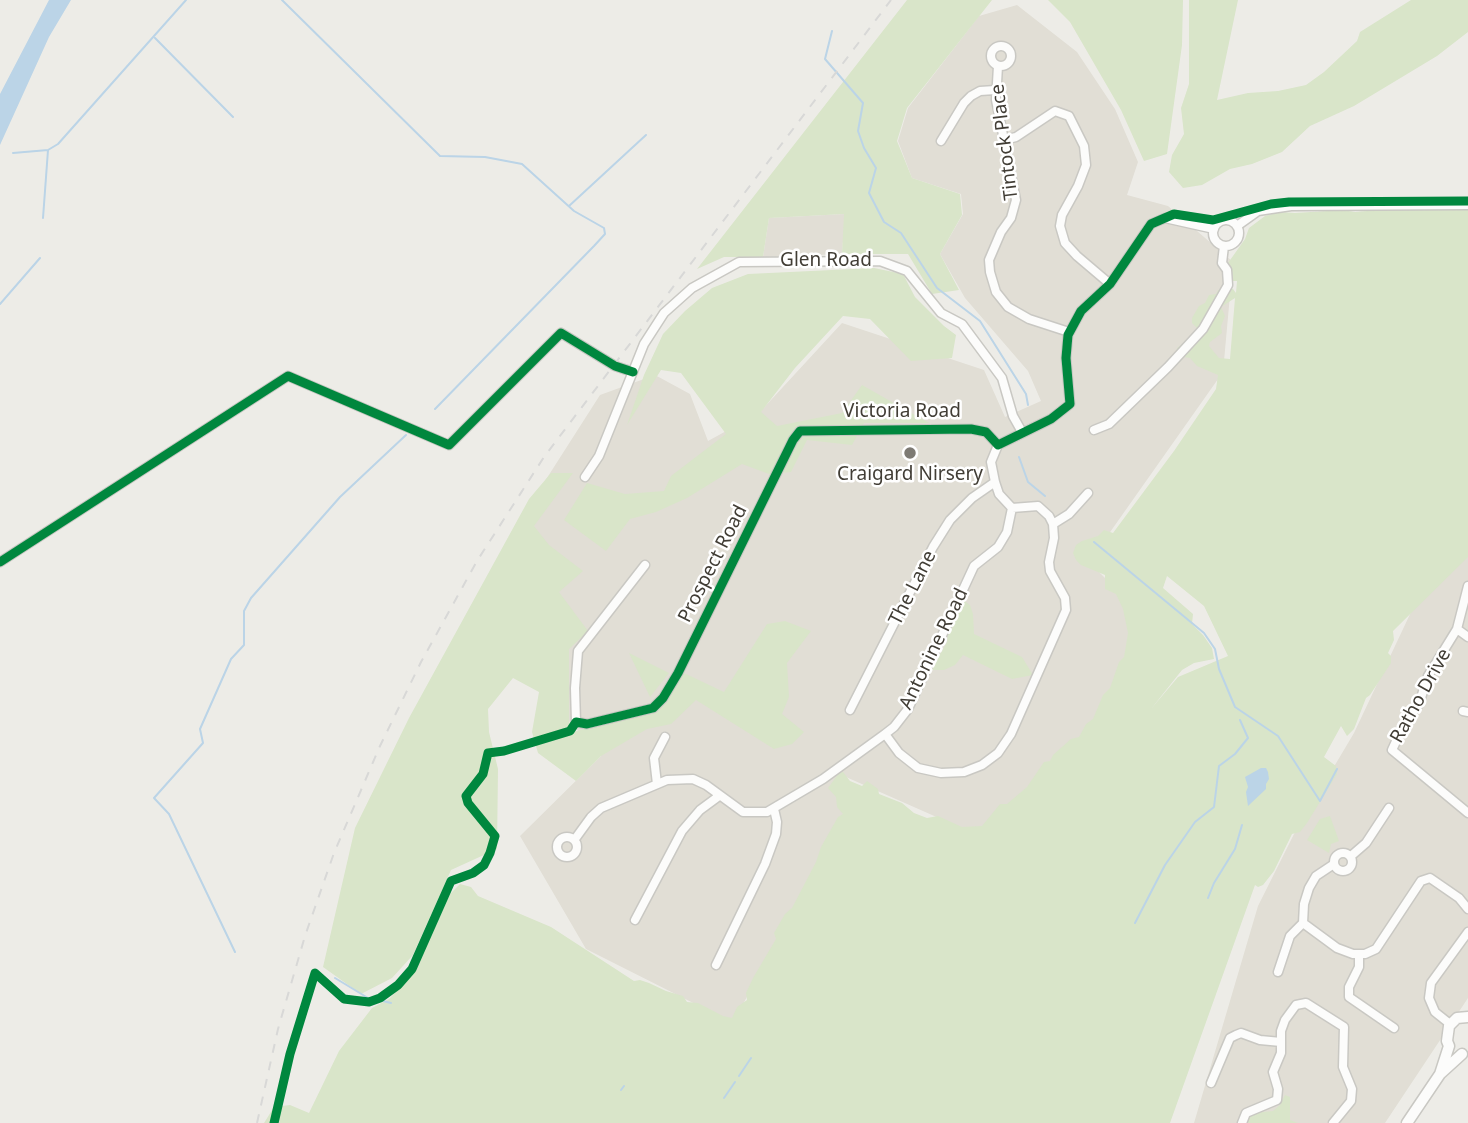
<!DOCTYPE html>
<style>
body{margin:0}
canvas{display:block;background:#edece7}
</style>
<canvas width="1468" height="1123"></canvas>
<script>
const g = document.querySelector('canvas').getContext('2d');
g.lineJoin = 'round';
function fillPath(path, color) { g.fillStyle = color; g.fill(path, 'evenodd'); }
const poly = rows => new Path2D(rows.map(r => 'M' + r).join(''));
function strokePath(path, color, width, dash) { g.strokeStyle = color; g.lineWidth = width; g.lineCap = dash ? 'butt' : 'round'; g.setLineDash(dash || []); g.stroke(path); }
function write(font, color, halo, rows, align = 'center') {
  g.font = font + ' "Noto Sans",sans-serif'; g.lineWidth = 5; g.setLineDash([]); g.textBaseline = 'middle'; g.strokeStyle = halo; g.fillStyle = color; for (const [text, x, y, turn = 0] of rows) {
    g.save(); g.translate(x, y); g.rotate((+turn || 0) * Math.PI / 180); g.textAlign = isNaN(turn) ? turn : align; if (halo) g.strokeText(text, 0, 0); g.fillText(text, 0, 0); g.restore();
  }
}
fillPath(poly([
 [1017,5,1077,52,1115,109,1138,162,1127,195,1168,206,1233,262,1223,372,1089,562,1127,600,1136,635,1091,732,975,834,846,777,847,809,733,1023,586,949,520,836,601,756,567,719,506,542,600,395,655,375,690,394,708,441,759,413,842,323,984,370,1005,417,1041,401,1028,371,965,298,940,254,963,214,961,194,912,178,898,141,908,108,979,16],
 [845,214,842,254,763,257,769,218],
 [1444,542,1468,554,1468,998,1385,1123,1194,1123,1258,906,1294,834,1354,733]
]), '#e1ded5');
fillPath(poly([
 [907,0,992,0,907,108,897,141,912,178,960,194,962,215,940,254,959,290,932,294,908,254,842,254,844,214,769,218,763,257,724,257,697,269],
 [1048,0,1183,0,1182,45,1167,154,1144,161,1121,110,1070,22],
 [1189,0,1238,0,1217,100,1248,93,1278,91,1306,85,1324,72,1357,41,1360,32,1411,0,1468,0,1468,32,1437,56,1354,106,1310,126,1282,152,1252,164,1230,169,1202,185,1183,188,1169,172,1172,155,1184,134,1181,108,1189,84],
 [1343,210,1355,212,1377,210,1468,210,1468,557,1393,631,1394,640,1388,653,1391,656,1391,663,1370,695,1366,698,1354,729,1347,736,1341,726,1324,757,1336,766,1337,774,1307,823,1300,832,1292,834,1274,871,1263,885,1258,887,1255,885,1170,1123,264,1123,274,1107,290,1105,309,1113,339,1051,372,1008,389,999,415,972,450,894,460,884,471,887,478,896,551,927,634,981,640,980,649,983,666,991,683,996,687,1002,698,1003,723,1016,732,1018,737,1007,747,1000,746,993,753,978,776,939,774,933,785,914,792,908,816,862,821,847,838,817,843,814,837,807,836,797,828,788,839,773,843,772,850,781,862,786,867,781,878,789,879,794,902,803,914,813,927,818,938,816,962,827,982,826,1000,804,1007,804,1027,787,1044,762,1050,761,1053,755,1071,739,1079,737,1086,724,1093,719,1103,695,1110,688,1119,662,1124,657,1128,633,1123,609,1116,594,1105,589,1105,575,1081,565,1076,560,1073,553,1076,545,1082,541,1098,536,1104,530,1113,533,1174,451,1216,389,1218,375,1197,366,1190,358,1184,357,1179,363,1176,362,1177,348,1195,334,1197,328,1192,323,1192,318,1199,306,1205,303,1209,295,1216,294,1218,290,1225,288,1233,289,1236,293,1237,281,1230,281,1225,277,1222,266,1228,263,1245,239,1249,228,1265,216,1280,212,1295,213],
 [1235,298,1230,359,1219,358,1209,346,1210,342,1222,333,1221,326,1225,316,1221,307],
 [1167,576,1204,606,1228,656,1178,677,1151,709,1182,670,1194,663,1214,659,1212,648,1203,635,1192,624,1193,614,1163,588],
 [874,268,903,274,915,297,944,326,956,335,952,358,911,361,870,319,843,316,795,368,761,412,777,426,842,413,862,385,929,423,864,423,852,445,807,440,791,472,769,474,742,464,687,498,656,512,630,519,606,551,564,520,587,483,625,494,664,491,671,476,726,434,681,373,661,370,627,425,644,375,663,334,685,311,712,288,748,274],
 [551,473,573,473,534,526,549,545,583,571,559,592,588,631,569,649,569,721,573,732,654,712,684,673,724,692,767,624,785,621,811,631,787,663,789,697,782,714,804,732,792,744,774,749,696,700,671,724,647,729,601,756,576,781,538,753,532,732,539,692,513,678,488,709,489,732,498,769,497,849,451,870,413,955,392,978,361,994,323,967,355,828,409,718,529,499],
 [963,600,970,605,973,614,974,634,1022,657,1033,675,1012,679,963,655,955,665,944,670,931,670,947,642,948,632,952,629],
 [629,653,669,673,650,697],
 [1330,816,1339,841,1331,844,1329,853,1307,840,1320,819],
 [1285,1095,1290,1097,1290,1120,1298,1123,1246,1123,1249,1116,1254,1113,1273,1111,1280,1105]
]), '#d9e5c9');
fillPath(poly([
 [49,0,71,0,49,37,0,145,0,94],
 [1261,768,1266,768,1268,772,1269,779,1266,784,1266,789,1248,806,1246,792,1248,787,1245,777]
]), '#bbd4e7');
strokePath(poly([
 [282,0,440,156,485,157,522,164,574,211,604,228,605,234,594,246,435,409],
 [832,31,825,59,863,103,858,131,864,148,876,168,869,193,884,222,901,233,937,288,980,321,1026,394,1028,405],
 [155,38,233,117],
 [13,153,48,150,58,144,186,0],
 [569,206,646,135],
 [43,218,48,150],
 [0,304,40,258],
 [1019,457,1028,482,1045,496],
 [1094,542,1204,633,1215,649,1219,669,1235,707,1278,736,1320,801,1337,769],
 [1208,898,1214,883,1235,849,1242,825],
 [1135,923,1165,865,1195,822,1214,807,1219,766,1235,754,1248,738,1240,720],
 [235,952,169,814,154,798,203,743,200,729,231,659,244,645,244,611,251,598,340,497,406,435],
 [335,978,368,998],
 [383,1001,391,1003],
 [739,1076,751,1058],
 [621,1090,624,1086],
 [724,1098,735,1082]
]), '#bbd4e7', 2);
const minor = poly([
 '991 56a10 10 0 1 1 20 0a10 10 0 1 1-20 0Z',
 [998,66,996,100,1016,200,1011,218,1001,232,989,260,990,272,996,292,1008,307,1029,319,1069,332],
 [1004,140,1016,137,1055,111,1069,116,1084,146,1086,165,1078,186,1062,215,1060,226,1065,243,1077,256,1110,284],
 [941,141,964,103,971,96,980,91,995,90],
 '1213 233a13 13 0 1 1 26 0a13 13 0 1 1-26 0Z',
 [1237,226,1258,211,1291,206,1468,205],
 [1094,430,1109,424,1168,367,1203,329,1228,285,1227,270,1222,263,1224,246],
 [998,445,1051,419,1070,404,1066,358,1068,335,1081,311,1110,284,1151,224,1165,218,1214,229],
 [998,445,991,462,995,482,999,494,1012,508],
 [585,477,599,456,644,344,664,313,692,288,739,262,880,261,907,271,941,313,962,324,1002,378,1013,416,1022,432],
 [1053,524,1069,514,1088,493],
 [0,562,288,376,449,445,561,333,615,366,633,372],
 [645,565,578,651,575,688,576,722,587,724,653,708,663,698,678,673,793,440,800,431,971,429,986,432,998,445],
 [1468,586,1457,629,1428,676,1419,704,1404,724,1392,750,1468,813],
 [1457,629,1468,637],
 [850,710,933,547,950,520,972,498,995,482],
 [1463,711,1468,712],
 [885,734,899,753,918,768,941,773,964,772,982,765,998,753,1011,734,1066,610,1065,598,1050,571,1049,562,1054,538,1053,524,1049,516,1038,506,1012,508],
 [657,784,654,758,665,737],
 '557 847a10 10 0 1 1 20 0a10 10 0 1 1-20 0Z',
 [575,839,591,817,601,808,667,780,693,779,706,785,743,812,767,812,823,779,885,734,894,727,908,709,974,566,998,547,1007,532,1012,508],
 '1334 862a9 9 0 1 1 18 0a9 9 0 1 1-18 0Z',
 [1351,856,1366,843,1389,808],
 [635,920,682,831,700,810,719,796],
 [1303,923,1337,948,1353,954,1365,954,1376,949,1421,881,1430,878,1459,898,1468,909],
 [1303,923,1304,904,1309,888,1316,876,1334,864],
 [1359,954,1359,967,1349,987,1349,997,1394,1028],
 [716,965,765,864,776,834,777,822,774,809],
 [1278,972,1290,936,1303,923],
 [1450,1024,1435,1012,1429,998,1431,983,1468,932],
 [1211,1083,1230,1038,1236,1035,1241,1033,1260,1040,1281,1042],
 [1242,1123,1246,1113,1277,1100,1278,1089,1273,1072,1281,1053,1281,1031,1285,1020,1296,1005,1306,1003,1344,1027,1343,1067,1352,1089,1351,1101,1333,1123]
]);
const tertiary = poly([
 [1440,1074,1449,1046,1447,1041,1449,1026,1457,1018,1468,1017],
 [1407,1123,1440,1074,1462,1054]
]);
strokePath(minor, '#c9c8c3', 11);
strokePath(tertiary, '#c9c8c3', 13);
strokePath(minor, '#fcfcfb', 8);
strokePath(tertiary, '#fcfcfb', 10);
strokePath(poly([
 [257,1123,278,1029,305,936,334,853,380,746,421,662,477,561,544,457,891,0]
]), '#d8d8d7', 2, [9, 9]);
strokePath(poly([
 [0,562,288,376,449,445,561,333,615,366,633,372],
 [274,1123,290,1054,315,973,344,999,369,1002,380,998,398,985,412,969,451,881,473,873,484,865,490,853,495,836,468,803,466,796,483,774,488,753,504,751,570,731,576,722,587,724,653,708,663,698,678,673,793,440,800,431,971,429,986,432,998,445,1051,419,1070,404,1066,358,1068,335,1081,311,1110,284,1151,224,1174,214,1213,220,1271,204,1289,202,1468,201]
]), '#00873e', 9);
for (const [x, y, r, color] of [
 [910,453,7,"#7d7a73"]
]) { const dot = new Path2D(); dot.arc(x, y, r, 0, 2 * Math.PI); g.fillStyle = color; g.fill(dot); strokePath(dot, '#fff', 2.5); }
write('19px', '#413d35', '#fff', [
 ["Tintock Place",1005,142,-97],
 ["Glen Road",826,261],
 ["Victoria Road",902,412],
 ["Prospect Road",713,564,-63],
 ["The Lane",913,588,-63],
 ["Antonine Road",934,649,-64],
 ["Ratho Drive",1421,696,-61]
]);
write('19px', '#413d35', '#fff', [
 ["Craigard Nirsery",910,475]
]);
</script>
